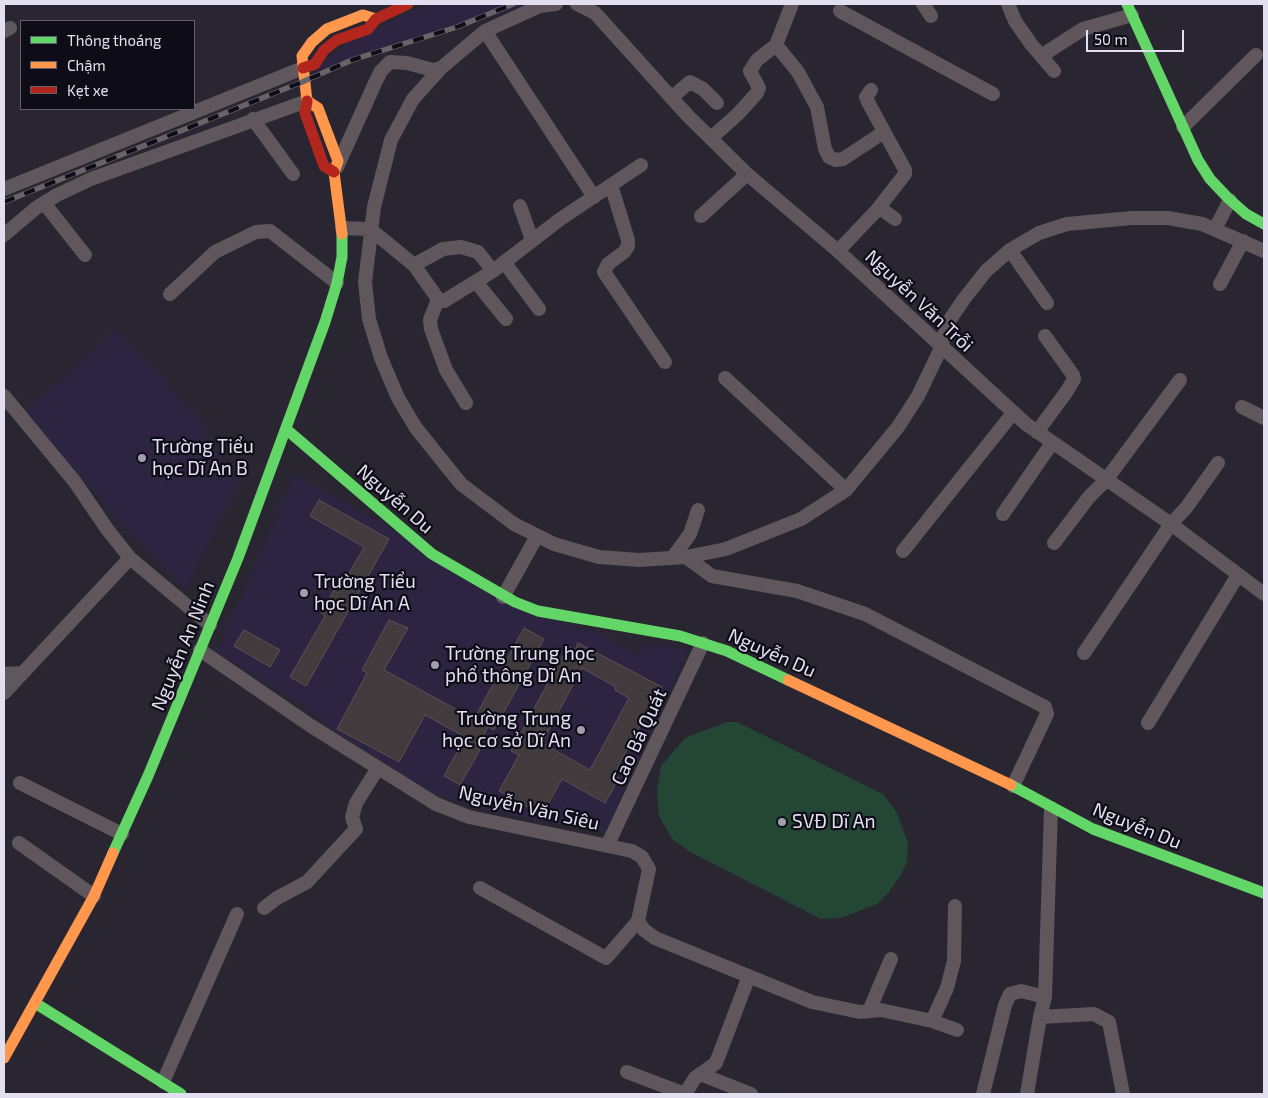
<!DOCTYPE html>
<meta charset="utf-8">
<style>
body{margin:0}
#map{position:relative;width:1268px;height:1098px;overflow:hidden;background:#292632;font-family:"Exo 2",sans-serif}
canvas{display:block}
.frame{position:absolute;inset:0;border:5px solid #e2dff0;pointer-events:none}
.legend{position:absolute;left:20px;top:20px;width:175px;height:90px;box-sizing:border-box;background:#0e0c16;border:1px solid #63606d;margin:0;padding:6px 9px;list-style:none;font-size:15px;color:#e2dff0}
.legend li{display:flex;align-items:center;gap:10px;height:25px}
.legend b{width:25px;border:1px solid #63606d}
.scale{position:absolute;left:1086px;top:30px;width:98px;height:22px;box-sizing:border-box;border:2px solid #e2dff0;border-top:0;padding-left:6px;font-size:15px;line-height:18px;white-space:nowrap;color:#e2dff0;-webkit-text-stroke:4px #0e0c16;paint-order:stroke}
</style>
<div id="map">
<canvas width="1268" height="1098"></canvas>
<div class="frame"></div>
<ul class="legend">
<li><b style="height:6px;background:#63d668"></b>Thông thoáng</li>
<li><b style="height:6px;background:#ff974d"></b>Chậm</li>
<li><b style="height:6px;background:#b3261e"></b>Kẹt xe</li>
</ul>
<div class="scale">50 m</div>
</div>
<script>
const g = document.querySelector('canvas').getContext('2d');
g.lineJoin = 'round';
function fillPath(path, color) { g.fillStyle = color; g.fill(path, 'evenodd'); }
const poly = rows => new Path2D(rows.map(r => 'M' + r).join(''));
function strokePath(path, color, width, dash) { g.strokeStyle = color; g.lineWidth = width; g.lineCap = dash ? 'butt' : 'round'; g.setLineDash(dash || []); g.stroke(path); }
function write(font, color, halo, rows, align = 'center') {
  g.font = font + ' "Exo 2",sans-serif'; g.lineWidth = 4.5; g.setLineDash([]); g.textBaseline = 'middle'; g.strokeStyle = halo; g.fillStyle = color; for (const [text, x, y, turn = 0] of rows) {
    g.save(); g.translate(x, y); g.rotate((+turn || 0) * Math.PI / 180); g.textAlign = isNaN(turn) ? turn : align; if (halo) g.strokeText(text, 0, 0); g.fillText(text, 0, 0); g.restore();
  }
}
fillPath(poly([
 [426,4,525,4,466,27,363,59,319,77,318,65,349,42],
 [115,330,165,380,208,431,203,437,239,479,186,590,109,510,24,412],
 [294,475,568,625,600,633,636,654,643,644,689,649,605,832,532,820,467,805,427,791,343,738,302,705,217,652]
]), '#2c2440');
fillPath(poly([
 [727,722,737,722,883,794,896,811,908,843,907,862,900,876,889,892,877,904,841,918,821,919,692,853,673,840,659,816,657,791,661,766,685,738]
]), '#244634');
const building = poly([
 [319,500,389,539,306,686,290,677,325,616,321,613,334,590,338,593,364,547,310,516,319,500],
 [389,620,408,628,384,670,474,719,524,628,544,639,494,730,488,727,477,748,480,750,460,785,444,776,465,737,425,715,399,762,337,729,367,673,362,670,389,620],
 [244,630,280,650,270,667,234,646,244,630],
 [578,643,662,687,613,775,619,778,605,803,562,779,542,815,499,791,519,755,511,751,568,646,575,650,578,643],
 [582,668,616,687,615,690,629,698,590,770,542,743,582,668]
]);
fillPath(building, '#413b3e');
strokePath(building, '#595255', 1);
strokePath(poly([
 [577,4,595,13,688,116,747,174,838,251,1026,424,1171,524,1264,594],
 [792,4,776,45,798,72,817,107,825,149,829,157,836,160,843,159,884,132],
 [923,4,931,16],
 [1008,4,1015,21,1031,44,1054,71],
 [840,11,993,94],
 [4,31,10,28],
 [485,31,594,197],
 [1041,56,1083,29,1132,15],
 [441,68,413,99,391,140,374,207,365,282,369,319,381,358,398,398,416,428,461,484,514,524,554,544,599,557,639,560,686,557,726,549,801,519,846,490,898,427,918,396,941,348,947,324,964,299,986,271,1010,250,1039,233,1067,224,1132,218,1168,218,1202,224,1264,251],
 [871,90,866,97,868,102,905,170,905,174,877,210],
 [671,98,690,82,703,89,717,103],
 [253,119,293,174],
 [1183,127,1256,55],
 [711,138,738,114,757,93,759,88,750,71,757,60,776,45],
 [337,167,376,81,381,71,390,62,407,63,433,70,441,68,485,31,540,6,556,4],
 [611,185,628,240,628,246,624,252,608,264,604,272,665,362],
 [4,189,303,68],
 [44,203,85,255],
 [520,206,532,240],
 [701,216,747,174],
 [342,228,370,229,414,265,438,299,444,301,493,271,559,220,641,165],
 [1215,229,1230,200],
 [4,235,36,208,57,195,91,179,307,101],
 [1010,250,1047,303],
 [838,251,877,210,883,210,895,219],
 [504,262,539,309],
 [414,265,443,249,461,247,478,252,493,271],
 [476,282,506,319],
 [1220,284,1243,241],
 [170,294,215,252,256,232,270,231,337,283],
 [438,299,430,320,431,329,446,370,466,403],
 [725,378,846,490],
 [4,396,75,482,107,529,130,558,210,625],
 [1242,407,1264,418],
 [1037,432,1067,391,1074,379,1073,375,1045,336],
 [1003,514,1052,443],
 [1054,543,1089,497,1106,480,1180,380],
 [903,551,1013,413],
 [673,557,690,534,698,510],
 [686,557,712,576,797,591,865,614,1045,707,1047,714,1013,786],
 [503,597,537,536],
 [200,650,311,726,436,804,469,817,632,851,642,857,649,869,638,921,644,930,655,938,812,1002,860,1012,881,1010,932,1021,957,1030],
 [1084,653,1171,524,1186,508,1218,463],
 [4,674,22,673],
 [4,693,130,558],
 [1148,723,1238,575],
 [20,783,122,834],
 [19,843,94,896],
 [607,846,703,643],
 [480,888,606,958,638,921],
 [264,908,277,898,307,882,356,829,352,817,356,803,378,768],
 [869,1011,891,959],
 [1040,1017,1094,1014,1109,1022,1123,1094],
 [932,1021,947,988,954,961,955,906],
 [627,1072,685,1094],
 [700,1074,751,1094],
 [163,1082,237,914],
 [685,1094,695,1078,716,1063,749,976],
 [983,1094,1005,1005,1010,994,1021,991,1045,997],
 [1027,1094,1040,1017,1045,997,1051,808]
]), '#5f575b', 14);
strokePath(poly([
 [1127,4,1198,160,1210,179,1228,198,1246,214,1264,224],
 [286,429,432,554,515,602,538,611,680,636,727,651,788,680],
 [1011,785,1093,829,1264,893],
 [113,853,148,776,238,558,325,322,337,283,342,257,342,234],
 [35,1003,181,1094]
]), '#63d668', 11);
strokePath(poly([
 [342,234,334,172,338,161,318,108,307,101,302,56,312,42,327,29,363,15,376,19],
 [788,680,1011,785],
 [4,1058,94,896,113,853]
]), '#ff974d', 11);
strokePath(poly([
 [303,68,315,64,324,50,337,40,368,29,376,19,408,4],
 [307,101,305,113,324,166,334,172]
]), '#b3261e', 11);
const rail = poly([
 [4,202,302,82,352,60,457,27,513,4]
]);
strokePath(rail, '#696368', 5.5);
strokePath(rail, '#0e0c16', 4, [11]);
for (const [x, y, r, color] of [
 [142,458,5,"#a19eae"],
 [304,593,5,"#a19eae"],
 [435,665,5,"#a19eae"],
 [581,730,5,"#a19eae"],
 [782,822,5,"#a19eae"]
]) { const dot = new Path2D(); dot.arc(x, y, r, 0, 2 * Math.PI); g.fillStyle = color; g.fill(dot); strokePath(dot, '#0e0c16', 2); }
write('19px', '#e2dff0', '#0e0c16', [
 ["Nguyễn Văn Trỗi",919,301,43],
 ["Nguyễn Du",395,499,41],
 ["Nguyễn An Ninh",183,646,-68],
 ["Nguyễn Du",772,653,24],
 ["Cao Bá Quát",639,737,-65],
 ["Nguyễn Văn Siêu",529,808,13],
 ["Nguyễn Du",1137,826,22]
]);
write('19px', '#e2dff0', '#0e0c16', [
 ["Trường Tiểu",152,447],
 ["học Dĩ An B",152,469],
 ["Trường Tiểu",314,582],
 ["học Dĩ An A",314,604],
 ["Trường Trung học",445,654],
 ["phổ thông Dĩ An",445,676],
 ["Trường Trung",571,719,"right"],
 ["học cơ sở Dĩ An",571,741,"right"],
 ["SVĐ Dĩ An",792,822]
], 'left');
</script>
